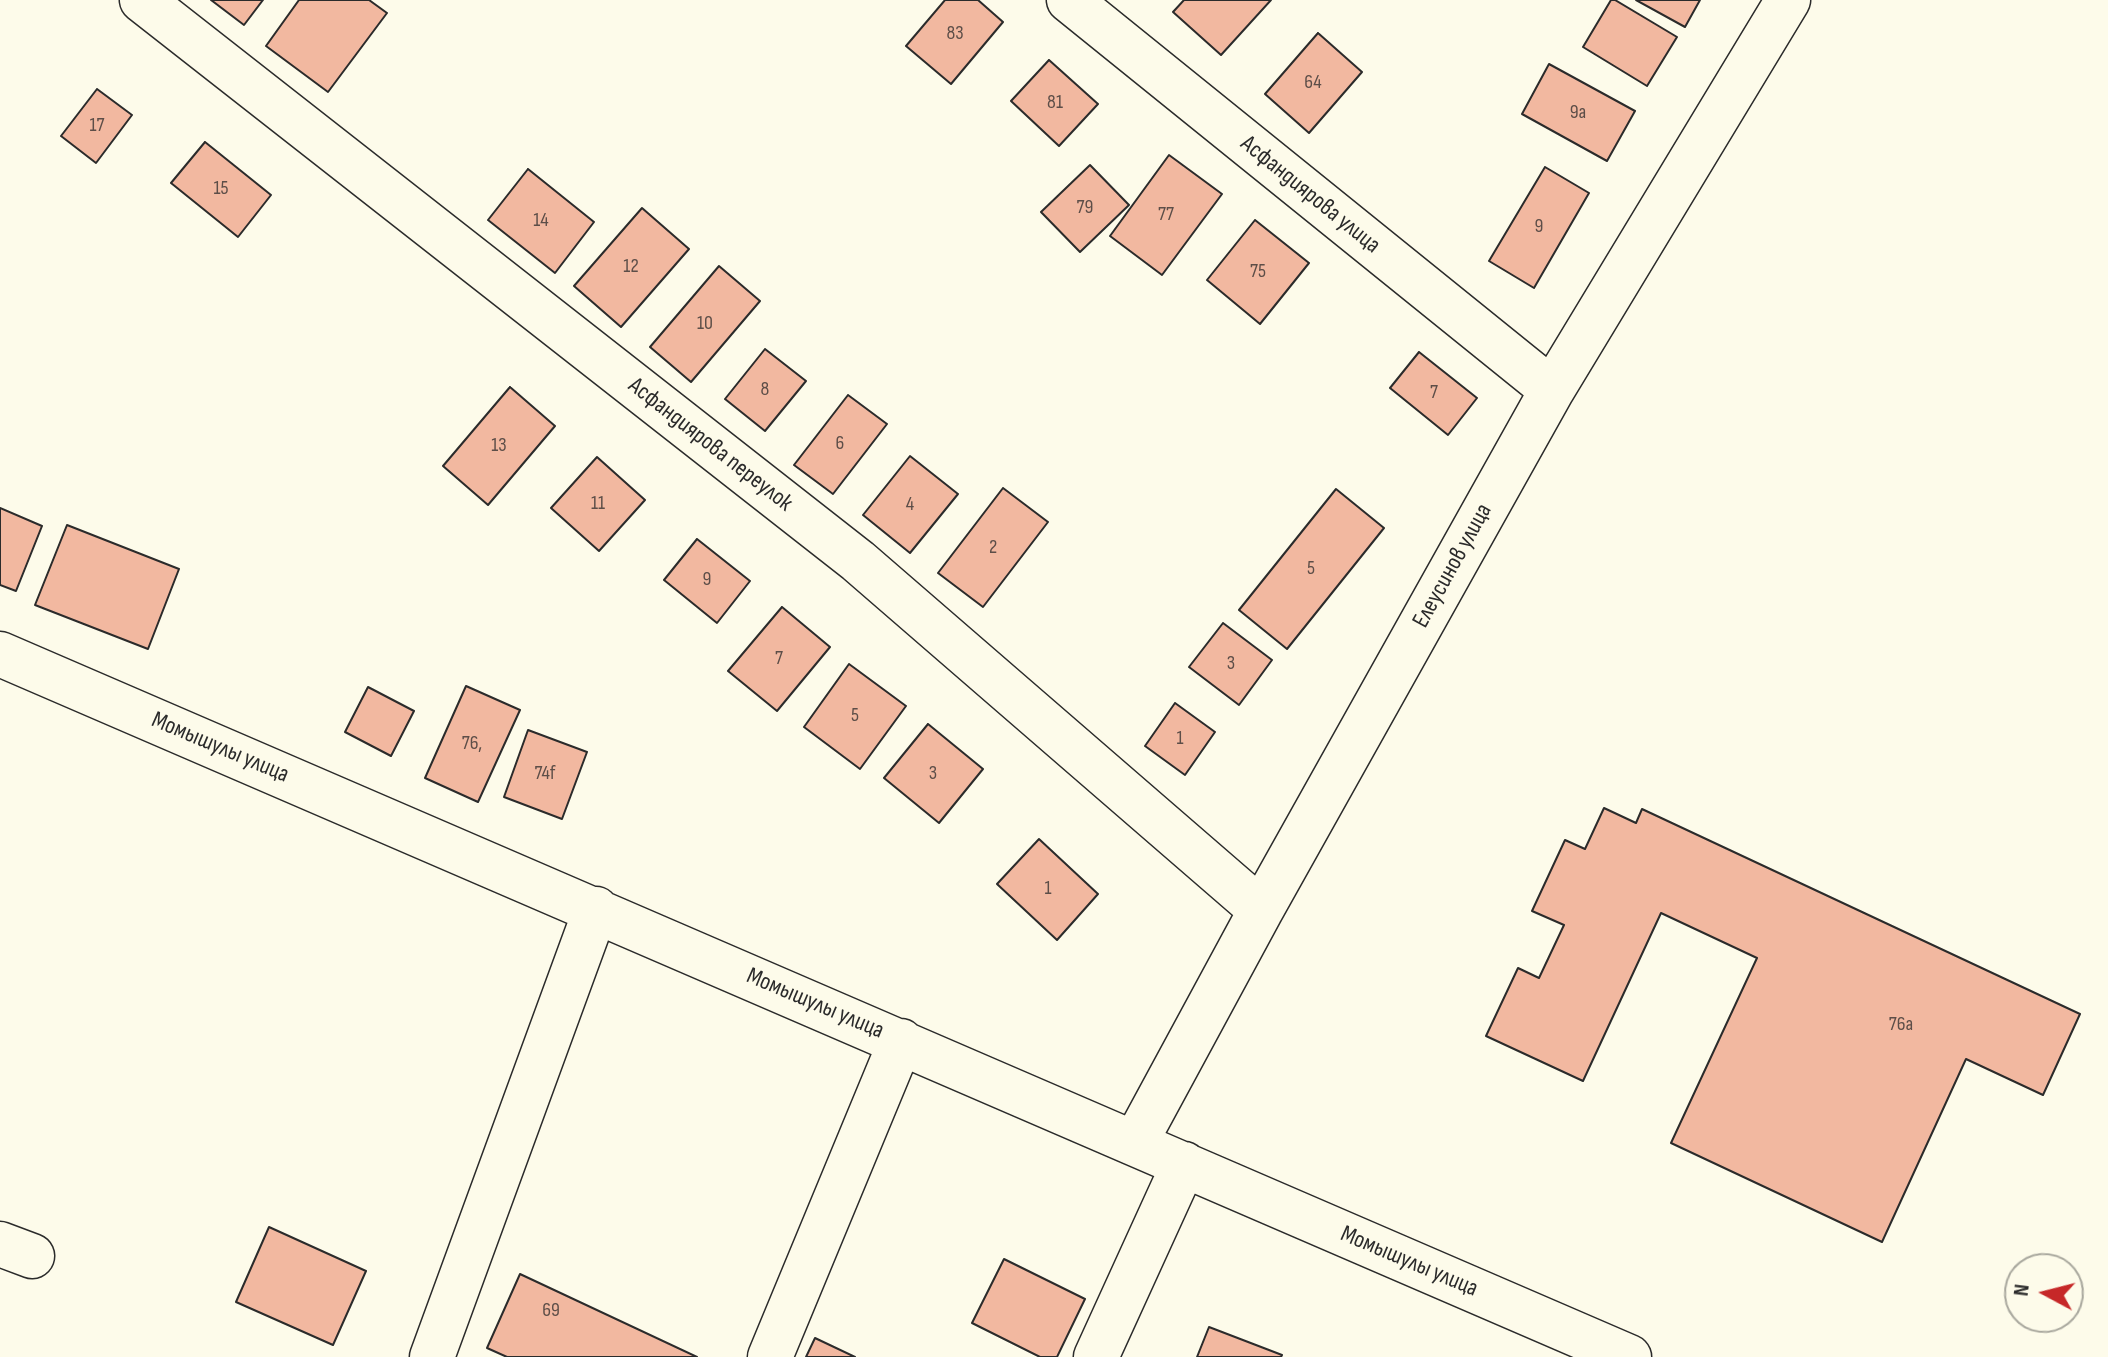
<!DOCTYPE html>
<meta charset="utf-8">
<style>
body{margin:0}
#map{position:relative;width:2108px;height:1357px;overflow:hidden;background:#fdfbea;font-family:"Sofia Sans Condensed",sans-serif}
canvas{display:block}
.north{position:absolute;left:2004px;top:1253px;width:80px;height:80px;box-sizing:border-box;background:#fdfbea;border:2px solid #a9a89e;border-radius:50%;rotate:277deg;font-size:22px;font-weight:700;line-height:32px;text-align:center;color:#2b2b2b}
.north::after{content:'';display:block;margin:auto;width:28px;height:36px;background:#c62828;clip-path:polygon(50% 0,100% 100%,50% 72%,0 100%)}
</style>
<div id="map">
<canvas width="2108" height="1357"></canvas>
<div class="north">N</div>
</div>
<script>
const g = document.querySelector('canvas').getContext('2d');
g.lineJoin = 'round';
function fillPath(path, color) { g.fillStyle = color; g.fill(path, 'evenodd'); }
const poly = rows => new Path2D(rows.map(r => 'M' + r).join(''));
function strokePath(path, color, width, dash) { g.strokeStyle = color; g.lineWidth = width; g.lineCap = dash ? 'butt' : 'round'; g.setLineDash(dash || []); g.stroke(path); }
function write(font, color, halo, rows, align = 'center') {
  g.font = font + ' "Sofia Sans Condensed",sans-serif'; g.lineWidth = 6; g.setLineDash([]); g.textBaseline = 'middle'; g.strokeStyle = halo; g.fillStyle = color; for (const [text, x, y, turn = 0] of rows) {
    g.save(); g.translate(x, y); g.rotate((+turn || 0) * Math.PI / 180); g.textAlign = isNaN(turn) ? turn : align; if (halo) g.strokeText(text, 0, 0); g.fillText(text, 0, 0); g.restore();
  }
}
const building = poly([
 [211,0,263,0,244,25,211,0],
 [299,0,369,0,387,13,328,92,266,46,299,0],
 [945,0,978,0,1003,22,951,84,906,46,945,0],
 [1184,0,1271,0,1221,55,1173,12,1184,0],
 [1611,0,1615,0,1677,37,1647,86,1583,47,1611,0],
 [1636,0,1700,0,1685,27,1636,0],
 [1318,33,1362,72,1309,133,1265,94,1318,33],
 [1049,60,1098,104,1059,146,1011,101,1049,60],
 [1549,64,1635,111,1607,161,1522,114,1549,64],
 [97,89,132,115,96,163,61,136,97,89],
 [205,142,271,195,238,237,171,183,205,142],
 [1169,155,1222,194,1162,275,1110,236,1169,155],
 [1090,165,1129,205,1080,252,1041,212,1090,165],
 [1545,167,1589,193,1534,288,1489,261,1545,167],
 [528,169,594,222,555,273,488,220,528,169],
 [642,208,689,249,621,327,574,286,642,208],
 [1255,220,1309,263,1260,324,1207,280,1255,220],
 [719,266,760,301,691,382,650,347,719,266],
 [765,349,806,381,765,431,725,399,765,349],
 [1419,352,1477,398,1448,435,1390,388,1419,352],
 [510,387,555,426,488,505,443,466,510,387],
 [848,395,887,424,833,494,794,465,848,395],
 [910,456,958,494,910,553,863,515,910,456],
 [597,457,645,500,599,551,551,508,597,457],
 [1003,488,1048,522,983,607,938,573,1003,488],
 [1336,489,1384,528,1287,649,1239,610,1336,489],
 [0,508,42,526,16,591,0,585,0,508],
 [67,525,179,569,148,649,35,605,67,525],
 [697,539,750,581,717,623,664,580,697,539],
 [782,607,830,647,777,711,728,671,782,607],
 [1223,623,1272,660,1239,705,1189,667,1223,623],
 [849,664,906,706,860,769,804,727,849,664],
 [466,686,520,710,478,802,425,778,466,686],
 [368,687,414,711,391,756,345,732,368,687],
 [1175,703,1215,732,1185,775,1145,746,1175,703],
 [928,724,983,769,939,823,884,778,928,724],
 [528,730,587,752,562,819,504,797,528,730],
 [1604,808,1636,823,1642,809,2080,1014,2043,1095,1966,1059,1882,1242,1671,1143,1757,958,1661,913,1583,1081,1486,1036,1518,968,1539,978,1564,925,1532,911,1565,840,1585,849,1604,808],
 [1039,839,1098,894,1057,940,997,884,1039,839],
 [269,1227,366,1271,333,1345,236,1302,269,1227],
 [1004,1259,1085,1299,1057,1357,1040,1357,972,1323,1004,1259],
 [520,1274,697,1357,507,1357,487,1348,520,1274],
 [1209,1327,1282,1355,1281,1357,1197,1357,1209,1327],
 [815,1338,855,1357,806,1357,815,1338]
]);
fillPath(building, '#f2b8a0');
strokePath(building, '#2b2b2b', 2);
const minor = poly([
 [142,0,858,561,1261,910],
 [1069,0,1552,390],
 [0,654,1629,1357],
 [1135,1143,1261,910,1552,390,1788,0],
 [0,1244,32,1256],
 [432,1357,596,909],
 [770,1357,901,1041],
 [1096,1357,1184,1164]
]);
strokePath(minor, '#2b2b2b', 47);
strokePath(minor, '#fdfbea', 44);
write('20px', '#5d4e48', null, [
 ["83",955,34],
 ["64",1313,83],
 ["81",1055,103],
 ["9а",1578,113],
 ["17",97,126],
 ["15",221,189],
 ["79",1085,208],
 ["77",1166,215],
 ["14",541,221],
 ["9",1539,227],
 ["12",631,267],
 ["75",1258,272],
 ["10",705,324],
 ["8",765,390],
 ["7",1434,393],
 ["6",840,444],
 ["13",499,446],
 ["11",598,504],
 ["4",910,505],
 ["2",993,548],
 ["5",1311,569],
 ["9",707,580],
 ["7",779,659],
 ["3",1231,664],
 ["5",855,716],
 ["1",1180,739],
 ["76,",472,744],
 ["74f",545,774],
 ["3",933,774],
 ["1",1048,889],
 ["76а",1901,1025],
 ["69",551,1311]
]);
write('24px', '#2b2b2b', '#fdfbea', [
 ["Асфандиярова улица",1310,195,39],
 ["Асфандиярова переулок",710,445,38],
 ["Елеусинов улица",1453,566,-61],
 ["Момышулы улица",220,748,23],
 ["Момышулы улица",815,1004,23],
 ["Момышулы улица",1409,1262,23]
]);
</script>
